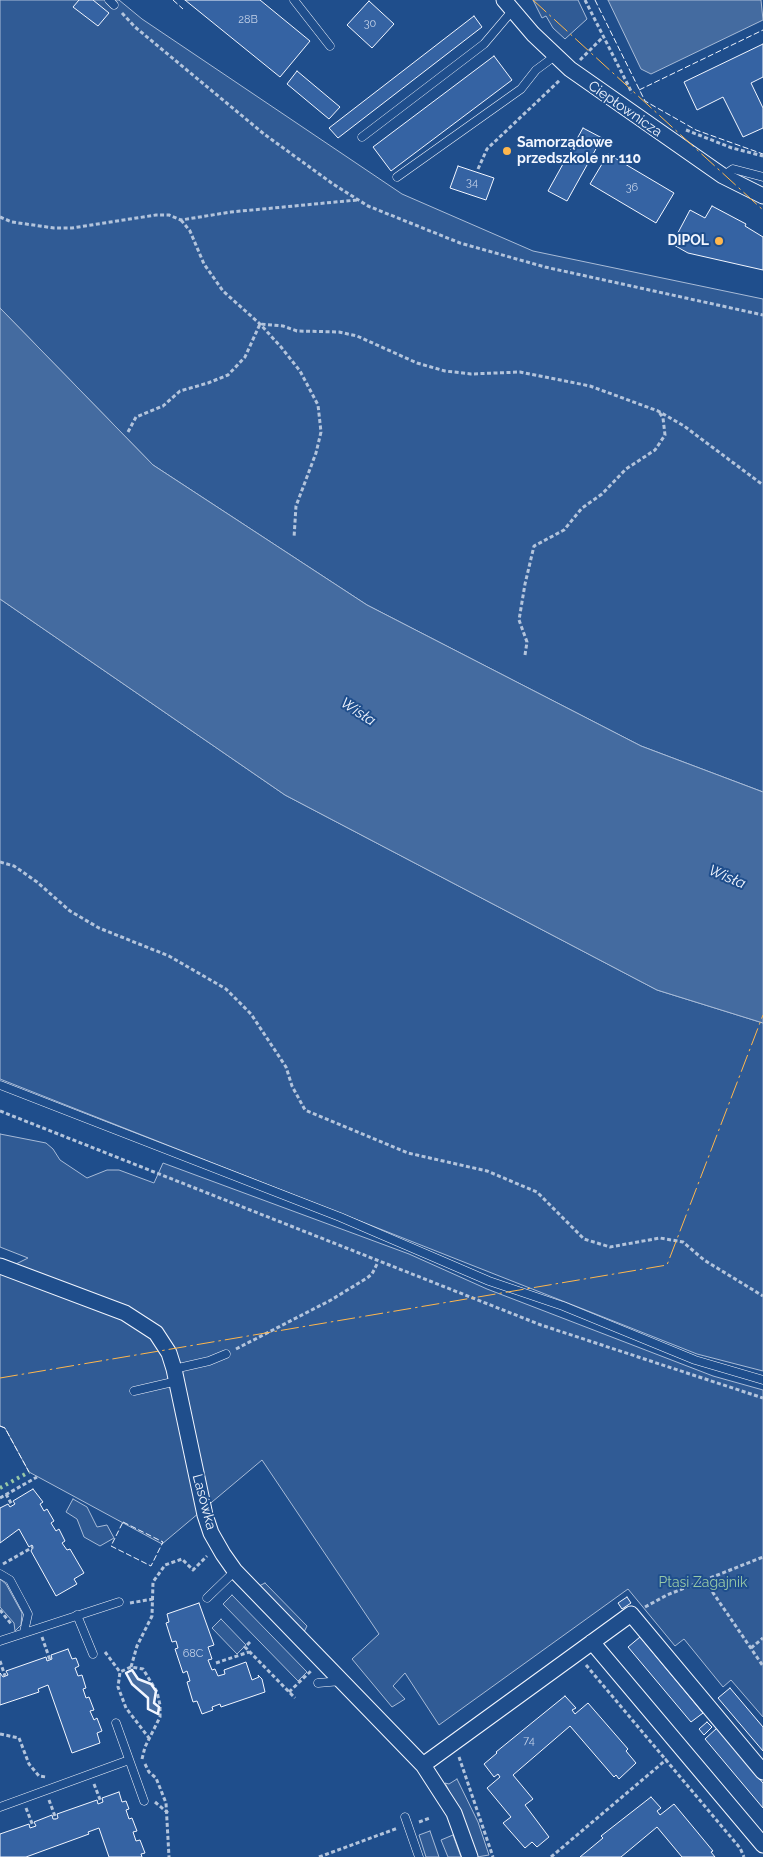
<!DOCTYPE html>
<meta charset="utf-8">
<style>
body{margin:0}
canvas{display:block;background:#1f4e8c}
</style>
<canvas width="763" height="1857"></canvas>
<script>
const g = document.querySelector('canvas').getContext('2d');
g.lineJoin = 'round';
function fillPath(path, color) { g.fillStyle = color; g.fill(path, 'evenodd'); }
const poly = rows => new Path2D(rows.map(r => 'M' + r).join(''));
function strokePath(path, color, width, dash) { g.strokeStyle = color; g.lineWidth = width; g.lineCap = dash ? 'butt' : 'round'; g.setLineDash(dash || []); g.stroke(path); }
function write(font, color, halo, rows, align = 'center') {
  g.font = font + ' Raleway,sans-serif'; g.lineWidth = 4; g.setLineDash([]); g.textBaseline = 'middle'; g.strokeStyle = halo; g.fillStyle = color; for (const [text, x, y, turn = 0] of rows) {
    g.save(); g.translate(x, y); g.rotate((+turn || 0) * Math.PI / 180); g.textAlign = isNaN(turn) ? turn : align; if (halo) g.strokeText(text, 0, 0); g.fillText(text, 0, 0); g.restore();
  }
}
const built = poly([
 [0,0,119,0,142,19,402,194,533,251,763,299,763,792,641,746,367,605,153,465,0,308,0,0],
 [533,0,578,0,587,19,565,39,553,28,546,16,542,18,533,0],
 [0,599,285,795,657,990,763,1023,763,1371,697,1354,0,1079,0,599],
 [0,1134,46,1143,53,1149,60,1160,87,1178,107,1170,119,1170,154,1183,163,1163,409,1254,487,1289,713,1376,763,1390,763,1717,731,1680,723,1687,684,1639,675,1646,628,1589,439,1725,405,1673,393,1686,405,1699,392,1707,352,1659,379,1634,262,1460,162,1544,29,1472,5,1428,0,1426,0,1272,28,1258,0,1247,0,1134],
 [73,1499,87,1507,97,1527,107,1525,114,1538,100,1546,84,1537,77,1519,66,1512,73,1499],
 [0,1579,6,1584,22,1613,21,1625,15,1631,14,1623,0,1607,0,1579],
 [265,1583,307,1626,304,1632,259,1586,265,1583],
 [232,1595,307,1672,298,1681,223,1604,232,1595],
 [221,1619,246,1645,237,1654,212,1628,221,1619],
 [457,1779,478,1822,489,1855,477,1857,463,1818,445,1783,449,1784,457,1779],
 [430,1831,439,1857,426,1857,419,1835,430,1831],
 [453,1835,461,1857,448,1857,441,1840,453,1835]
]);
fillPath(built, '#305b95');
strokePath(built, '#a8bbd7', 1);
const water = poly([
 [608,0,761,0,763,20,651,74,641,69,608,0],
 [0,308,153,465,367,605,641,746,763,792,763,1023,657,990,285,795,0,599,0,308],
 [132,1670,138,1679,151,1684,156,1691,154,1703,159,1707,158,1714,148,1709,148,1698,132,1684,126,1673,132,1670]
]);
fillPath(water, '#446ba0');
strokePath(water, '#a8bbd7', 1);
const building = poly([
 [79,0,93,0,109,13,98,26,73,7,79,0],
 [185,0,260,0,310,41,280,77,185,0],
 [369,1,394,24,372,48,347,25,369,1],
 [474,16,482,27,338,138,329,128,474,16],
 [763,44,763,77,751,83,763,108,763,128,743,137,723,97,697,110,684,82,763,44],
 [494,56,512,80,391,171,373,147,494,56],
 [297,71,340,107,329,119,287,84,297,71],
 [583,128,602,138,567,201,548,191,583,128],
 [608,154,674,193,656,223,590,184,608,154],
 [458,166,494,178,486,200,450,188,458,166],
 [712,206,746,224,745,226,763,237,763,270,688,253,672,244,690,210,705,218,712,206],
 [33,1489,43,1502,40,1504,44,1511,47,1509,54,1521,51,1523,56,1531,59,1529,65,1541,62,1543,67,1550,70,1549,84,1573,74,1579,77,1584,56,1596,31,1551,33,1547,32,1545,29,1547,19,1529,0,1543,0,1508,8,1504,10,1507,15,1504,13,1501,33,1489],
 [627,1597,631,1603,622,1609,618,1603,627,1597],
 [199,1603,214,1645,208,1647,212,1659,208,1660,212,1670,215,1669,218,1676,225,1674,224,1670,246,1662,252,1680,259,1677,258,1675,262,1679,265,1692,221,1707,220,1704,212,1707,213,1710,202,1714,197,1701,193,1702,187,1682,190,1681,187,1671,183,1673,175,1649,178,1648,176,1641,172,1642,166,1623,169,1622,167,1614,199,1603],
 [640,1637,703,1713,691,1722,628,1647,640,1637],
 [68,1649,72,1659,76,1658,79,1666,75,1668,78,1676,82,1675,86,1688,83,1689,86,1698,89,1697,94,1710,90,1711,94,1720,97,1718,102,1731,97,1733,100,1743,72,1753,48,1685,38,1689,39,1692,0,1705,0,1673,3,1677,8,1675,6,1671,46,1657,47,1661,52,1659,51,1655,68,1649],
 [730,1688,763,1727,763,1751,718,1698,730,1688],
 [565,1696,576,1708,572,1710,575,1714,588,1703,628,1749,626,1751,636,1763,619,1779,616,1775,614,1777,570,1726,513,1775,533,1799,525,1805,549,1837,537,1847,532,1842,525,1848,503,1823,511,1817,487,1788,500,1777,498,1774,494,1777,484,1764,497,1753,496,1752,565,1696],
 [707,1722,712,1727,704,1735,699,1729,707,1722],
 [717,1728,763,1783,763,1808,705,1739,717,1728],
 [119,1792,122,1802,126,1801,129,1809,126,1810,129,1819,132,1818,137,1831,133,1832,136,1841,140,1840,145,1853,141,1854,142,1857,109,1857,99,1828,88,1832,89,1834,26,1857,0,1857,0,1834,29,1824,30,1828,36,1826,34,1822,52,1815,53,1819,56,1819,58,1818,57,1814,97,1800,98,1804,103,1802,102,1798,119,1792],
 [651,1797,661,1808,657,1811,660,1815,674,1804,713,1851,711,1852,715,1857,682,1857,657,1827,621,1857,580,1857,603,1838,601,1836,651,1797]
]);
fillPath(building, '#3563a3');
strokePath(building, '#f2f6ff', 1);
const lane = poly([
 [109,0,114,5],
 [294,0,330,46],
 [362,137,484,44,512,11],
 [723,176,733,169,763,177],
 [397,177,521,89,536,70,555,56],
 [0,1085,340,1217,489,1281,563,1306,695,1360,763,1380],
 [174,1369,209,1361,226,1354],
 [134,1391,177,1381],
 [0,1574,10,1580,25,1608,28,1614,24,1632],
 [207,1598,235,1571],
 [77,1615,93,1654],
 [0,1641,119,1602],
 [318,1683,341,1681],
 [116,1723,144,1801],
 [0,1807,129,1760],
 [405,1817,419,1857]
]);
const street = poly([
 [504,0,533,34,570,69,723,176,763,196],
 [0,1266,125,1313,156,1333,169,1353,174,1369,205,1515,211,1533,223,1554,235,1571,423,1765,454,1813,470,1857],
 [592,1642,763,1845],
 [423,1765,631,1614,763,1772]
]);
strokePath(lane, '#f2f6ff', 9);
strokePath(street, '#f2f6ff', 17);
strokePath(poly([
 [585,0,632,93],
 [122,13,135,27,264,134,333,184,368,206,460,243,545,267,763,315],
 [580,60,603,37],
 [686,130,732,148,763,156],
 [478,169,487,149,560,80],
 [0,217,12,222,54,228,72,228,156,215,169,215,181,220,231,212,357,200],
 [181,220,190,231,204,264,223,291,260,324,281,347,300,371,318,405,321,432,316,453,296,506,294,538],
 [128,432,136,417,163,406,180,391,208,383,228,375,245,357,260,324,283,326,297,331,339,332,357,336,417,363,445,371,471,374,520,372,590,386,658,411,684,426,763,485],
 [525,655,527,642,519,620,525,584,534,546,564,530,582,508,602,494,626,469,655,450,665,435,663,418,659,412],
 [0,862,14,866,37,882,70,911,99,928,169,956,226,989,251,1014,286,1067,292,1086,305,1110,408,1153,487,1171,537,1192,584,1239,610,1247,660,1238,683,1242,704,1260,763,1296],
 [0,1111,541,1325,763,1398],
 [236,1349,331,1300,367,1278,372,1274,378,1262],
 [6,1494,12,1505],
 [0,1498,37,1477],
 [3,1564,33,1547],
 [705,1581,763,1666],
 [130,1603,153,1599],
 [645,1607,667,1595,763,1557],
 [0,1610,12,1625],
 [42,1637,50,1660],
 [250,1642,245,1647,295,1698],
 [751,1648,763,1638],
 [105,1652,120,1672],
 [0,1661,5,1676],
 [216,1663,249,1652],
 [586,1665,740,1848,744,1857],
 [131,1667,137,1646,152,1616,153,1582,165,1565,182,1559,193,1570,207,1556],
 [289,1692,312,1670],
 [0,1734,19,1738,29,1764,39,1776,46,1777],
 [459,1757,493,1857],
 [142,1759,145,1747,160,1717,160,1705,157,1692,143,1669,131,1667,120,1672,118,1687,126,1708,149,1738],
 [145,1764,149,1772,156,1778,166,1803,169,1857],
 [94,1784,101,1802],
 [49,1800,56,1819],
 [155,1802,168,1813],
 [26,1808,33,1826],
 [419,1822,430,1818],
 [319,1857,398,1828],
 [551,1857,667,1759]
]), '#b3c4dc', 3, [4, 2.5]);
strokePath(lane, '#1f4e8c', 8);
strokePath(street, '#1f4e8c', 15);
strokePath(poly([
 [0,1488,29,1472]
]), '#97c8a6', 4, [2.5, 4]);
strokePath(poly([
 [173,0,183,9],
 [595,0,645,101,696,130,763,154],
 [639,90,763,30],
 [0,1426,5,1428,29,1472],
 [123,1522,163,1542,151,1566,111,1546,123,1522]
]), '#f2f6ff', 1, [6, 2.5]);
strokePath(poly([
 [132,1670,138,1679,151,1684,156,1691,154,1703,159,1707,158,1714,148,1709,148,1698,132,1684,126,1673,132,1670]
]), '#f2f6ff', 2.5);
strokePath(poly([
 [533,0,763,210],
 [0,1378,667,1265,763,1015]
]), '#ffb74d', 1, [18, 4, 2.5, 4]);
for (const [x, y, r, color] of [
 [507,151,5,"#ffb74d"],
 [719,241,5,"#ffb74d"]
]) { const dot = new Path2D(); dot.arc(x, y, r, 0, 2 * Math.PI); g.fillStyle = color; g.fill(dot); strokePath(dot, '#1f4e8c', 2); }
write('11px', '#c3d1e8', null, [
 ["28B",248,20],
 ["30",370,24],
 ["34",472,183],
 ["36",632,188],
 ["68C",193,1654],
 ["74",529,1741]
]);
write('14px', '#f2f6ff', '#1f4e8c', [
 ["Ciepłownicza",625,109,35],
 ["Lasówka",204,1502,75]
]);
write('bold 14px', '#f2f6ff', '#1f4e8c', [
 ["Samorządowe",517,143],
 ["przedszkole nr 110",517,159],
 ["DIPOL",709,241,"right"]
], 'left');
write('14px', '#97c8a6', '#1f4e8c', [
 ["Ptasi Zagajnik",703,1583]
]);
write('italic 15px', '#f2f6ff', '#1f4e8c', [
 ["Wisła",358,712,33],
 ["Wisła",727,877,23]
]);
</script>
